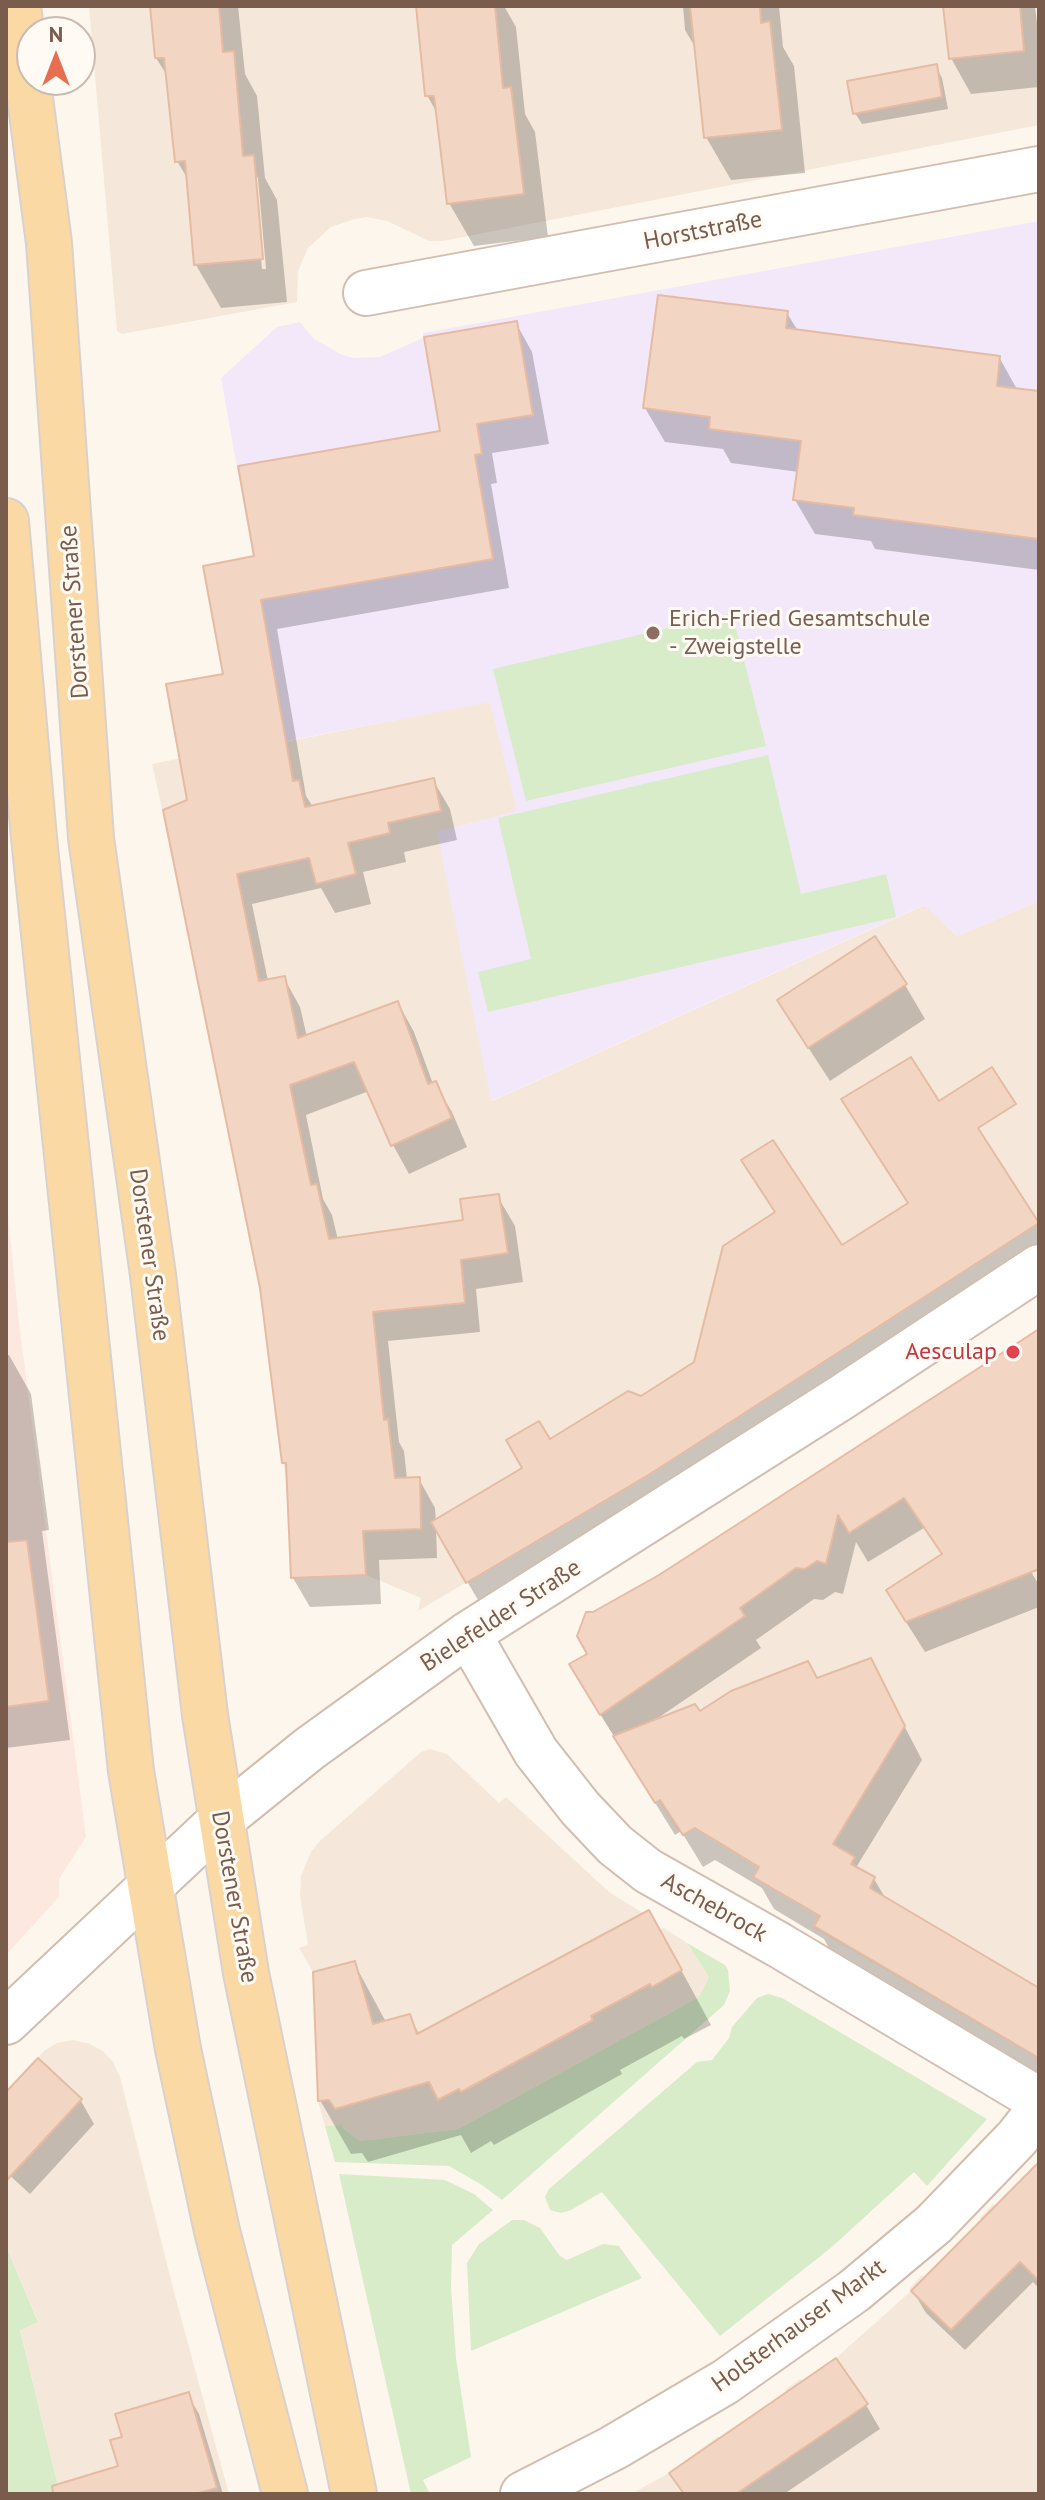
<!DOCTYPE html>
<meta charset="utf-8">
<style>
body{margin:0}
#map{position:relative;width:1045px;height:2500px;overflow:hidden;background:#fdf6ec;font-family:"PT Sans",sans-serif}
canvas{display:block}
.frame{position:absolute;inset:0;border:8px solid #7a5c4d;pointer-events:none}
.north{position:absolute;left:16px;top:16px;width:80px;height:80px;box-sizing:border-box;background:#fffaf3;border:2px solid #cabbb1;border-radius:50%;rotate:0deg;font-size:22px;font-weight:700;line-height:32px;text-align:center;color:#7a5c4d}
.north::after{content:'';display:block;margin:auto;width:28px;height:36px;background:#e76f51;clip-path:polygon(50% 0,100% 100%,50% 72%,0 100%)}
</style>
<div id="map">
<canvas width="1045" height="2500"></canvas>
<div class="frame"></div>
<div class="north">N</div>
</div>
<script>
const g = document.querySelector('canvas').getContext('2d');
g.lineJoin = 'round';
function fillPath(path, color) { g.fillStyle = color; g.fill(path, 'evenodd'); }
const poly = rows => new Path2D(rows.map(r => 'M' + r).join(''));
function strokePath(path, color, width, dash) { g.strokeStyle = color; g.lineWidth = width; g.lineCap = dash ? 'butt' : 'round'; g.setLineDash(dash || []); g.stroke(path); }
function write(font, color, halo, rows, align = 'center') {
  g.font = font + ' "PT Sans",sans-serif'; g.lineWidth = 6; g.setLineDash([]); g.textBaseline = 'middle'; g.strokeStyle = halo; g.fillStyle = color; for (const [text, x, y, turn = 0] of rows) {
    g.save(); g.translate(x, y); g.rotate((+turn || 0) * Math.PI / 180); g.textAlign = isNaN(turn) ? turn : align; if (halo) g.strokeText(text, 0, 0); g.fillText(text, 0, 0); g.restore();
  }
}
fillPath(poly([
 [89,6,1035,6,1039,25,1039,125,443,241,429,241,387,221,367,217,355,219,331,227,308,248,298,271,297,302,122,334,117,331],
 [490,701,518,811,438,832,492,1101,925,905,957,936,1039,901,1039,1223,657,1469,418,1611,421,1598,366,1575,291,1578,286,1481,260,1288,183,903,152,764,256,743,285,742],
 [1039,1329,1039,2059,814,1928,819,1916,753,1877,759,1866,696,1828,682,1837,659,1801,655,1803,569,1664,589,1653,588,1647,583,1648,577,1636,584,1617,659,1575],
 [430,1749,447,1754,499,1803,506,1797,609,1892,643,1913,649,1910,659,1929,664,1928,687,1943,709,1977,699,1997,458,2129,360,2141,344,2129,342,2125,325,2126,318,2101,313,1972,299,1948,308,1945,300,1896,301,1876,311,1852,321,1840,421,1752],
 [73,2040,90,2044,103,2051,113,2062,120,2077,174,2292,229,2494,60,2494,20,2329,38,2321,6,2246,6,2092,45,2050,57,2043],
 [1039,2162,1039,2494,631,2494,669,2473,718,2436,719,2438,786,2392,785,2390,800,2379,803,2381,836,2358,911,2291,909,2289,922,2275,924,2277,981,2220,980,2218,993,2204,995,2206]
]), '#f5e8da');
fillPath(poly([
 [6,1196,19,1323,86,1837,59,1879,59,1897,6,1955]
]), '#fde8e0');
fillPath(poly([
 [1039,221,1039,901,957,936,924,905,491,1101,437,832,517,811,490,702,286,741,221,378,277,327,300,322,314,339,342,355,354,358,380,357,423,338,423,333]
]), '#f3e8fa');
fillPath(poly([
 [732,613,766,746,526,801,493,669],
 [768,755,801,894,886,874,896,917,488,1012,478,972,531,959,498,818],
 [687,1943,725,1965,728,1970,730,1991,724,2005,502,2200,482,2185,449,2166,335,2162,325,2126,342,2125,344,2129,360,2141,458,2129,699,1997,709,1977],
 [768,1994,782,1998,987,2119,927,2186,914,2172,833,2246,720,2336,602,2192,571,2210,561,2213,550,2210,545,2197,549,2189,697,2062,712,2060,729,2038,732,2027,757,1998],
 [339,2174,445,2180,474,2194,493,2210,452,2245,451,2287,456,2358,471,2457,423,2480,430,2494,411,2494],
 [512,2220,524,2220,540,2228,560,2256,567,2260,603,2244,619,2246,642,2278,471,2351,467,2263,479,2244],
 [6,2246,38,2322,20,2330,60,2494,6,2494]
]), '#d8ecc9');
fillPath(poly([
 [152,6,238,6,245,74,257,96,265,178,277,200,287,302,221,308,196,265,189,181,177,161,168,77,156,58],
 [253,173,258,178,266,269,262,269],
 [415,6,504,6,516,27,525,114,535,132,548,237,474,246,449,203,438,115,427,95,419,13],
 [683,6,779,6,783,47,794,66,805,173,731,180,706,137,697,50,685,30],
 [945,6,1035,6,1039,41,1039,87,971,94,951,58],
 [936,66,942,78,948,109,862,124,855,113],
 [787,313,798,331,999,357,1018,391,1039,393,1039,570,875,549,871,541,815,534,795,500,799,472,731,463,723,449,665,442,645,408],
 [516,323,532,352,549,444,492,453,497,483,491,484,509,588,277,629,306,796,313,807,433,780,450,809,457,840,404,852,406,862,363,872,371,904,335,913,321,888,252,904,268,981,284,978,300,1007,307,1037,398,1003,414,1032,433,1084,435,1084,452,1112,467,1147,409,1174,393,1145,369,1091,306,1115,323,1199,332,1215,338,1240,465,1222,498,1197,515,1226,523,1282,476,1289,480,1332,388,1341,399,1442,404,1451,407,1479,419,1479,435,1508,436,1522,525,1469,549,1442,642,1398,696,1363,842,1248,910,1204,938,1103,954,1093,1039,1226,1039,1263,485,1612,436,1528,437,1558,379,1560,381,1604,310,1607,293,1578,288,1470,284,1463,262,1288,190,801,256,558,442,432],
 [905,985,925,1019,830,1081,800,1035],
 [1039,1331,1039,1557,1027,1565,1039,1585,1039,1607,925,1652,906,1622,943,1556,924,1528,868,1562,856,1542,843,1594,835,1592,823,1600,814,1599,756,1640,761,1648,655,1720,699,1713,817,1680,870,1660,922,1760,857,1866,861,1872,874,1879,886,1899,1039,1990,1039,2079,835,1959,824,1939,774,1909,762,1888,715,1860,703,1867,681,1831,675,1835,589,1696,593,1614,660,1577],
 [6,1355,9,1355,31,1394,49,1530,42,1531,70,1740,6,1748],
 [354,1963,386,2022,409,2016,420,2035,679,1966,711,2025,684,2039,682,2036,620,2070,622,2074,494,2145,491,2141,471,2153,461,2135,368,2162,362,2153,351,2154,320,2100],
 [38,2061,81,2101,94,2124,30,2194,6,2172,6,2095],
 [1039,2194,1039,2288,1033,2282,965,2350,926,2313,913,2291],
 [188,2395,199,2414,223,2494,72,2494,120,2467,124,2439],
 [866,2405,880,2429,784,2494,684,2494,672,2473]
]), '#0003');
const building = poly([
 [150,6,219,6,223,52,234,51,243,156,254,155,263,259,194,265,185,161,175,162,164,58,155,58,150,6],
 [416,6,495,6,503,88,511,87,524,194,447,204,434,96,425,96,416,6],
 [690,6,760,6,761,23,770,21,782,130,704,138,690,6],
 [943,6,1020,6,1024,51,949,59,943,6],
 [937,64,942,97,853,114,847,81,937,64],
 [658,295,788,311,786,328,1000,356,997,386,1039,391,1039,539,853,515,854,508,793,500,801,441,709,429,710,417,643,408,658,295],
 [517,321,533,415,477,424,482,454,475,455,493,559,261,600,293,781,299,780,305,807,434,778,441,811,388,823,390,833,348,843,356,874,316,884,309,858,237,874,259,981,285,976,298,1038,398,1001,428,1084,436,1081,452,1118,391,1146,354,1062,290,1085,311,1185,317,1184,329,1239,463,1220,460,1199,499,1194,508,1253,461,1260,465,1303,373,1312,384,1420,388,1419,395,1478,420,1477,421,1529,363,1531,366,1575,291,1578,286,1463,282,1463,260,1288,163,810,187,800,166,684,223,674,203,566,254,556,238,466,440,431,424,337,517,321],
 [875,936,907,984,808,1048,777,1000,875,936],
 [911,1057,939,1101,992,1067,1016,1104,978,1128,1039,1223,650,1474,466,1583,431,1522,522,1468,506,1440,539,1421,550,1439,628,1391,641,1396,694,1362,723,1246,775,1212,741,1160,773,1140,842,1245,908,1203,841,1099,911,1057],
 [1039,1329,1039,1569,906,1622,886,1590,942,1554,904,1498,849,1533,838,1515,826,1564,817,1561,805,1569,796,1568,740,1608,745,1616,600,1715,569,1664,587,1654,577,1636,586,1612,593,1612,659,1575,1039,1329],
 [27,1540,49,1701,6,1707,6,1542,27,1540],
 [871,1658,905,1726,833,1844,855,1857,851,1864,875,1877,870,1888,1039,1988,1039,2058,814,1926,820,1916,753,1877,759,1867,695,1828,683,1835,660,1800,655,1803,613,1736,695,1704,700,1711,731,1691,808,1661,817,1678,871,1658],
 [649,1910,682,1970,652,1987,650,1984,591,2016,593,2020,461,2092,459,2089,438,2100,429,2082,335,2109,329,2100,318,2101,313,1972,355,1961,373,2024,410,2014,417,2034,649,1910],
 [38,2058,82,2099,6,2181,6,2092,38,2058],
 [1039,2162,1039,2281,1020,2262,951,2330,911,2291,1039,2162],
 [836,2358,868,2404,736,2494,684,2494,669,2473,836,2358],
 [189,2392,217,2488,195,2494,53,2494,52,2486,118,2466,110,2440,122,2437,115,2414,189,2392]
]);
fillPath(building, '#f3d5c3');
strokePath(building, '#e6bba3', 2);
const minor = poly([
 [366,293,1039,169],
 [468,1634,536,1752,580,1808,615,1845,648,1871,779,1945,1039,2100],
 [6,2022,221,1820,309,1749,468,1634,842,1397,1039,1267],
 [523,2494,613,2448,725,2382,854,2291,934,2224,1017,2138,1039,2110]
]);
const major = poly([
 [18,6,49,243,91,838,153,1275,205,1715,246,1973,354,2494],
 [6,521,34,838,131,1771,178,2049,217,2231,285,2494]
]);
strokePath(minor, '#d1beb0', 48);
strokePath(major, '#dad1cd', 48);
strokePath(minor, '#fff', 44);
strokePath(major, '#fbd9a5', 44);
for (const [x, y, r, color] of [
 [653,633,8,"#8d6e63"],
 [1013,1352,8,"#e0444e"]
]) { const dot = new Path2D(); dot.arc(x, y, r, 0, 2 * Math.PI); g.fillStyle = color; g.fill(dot); strokePath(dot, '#fffaf3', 3); }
write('24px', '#7a5c4d', '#fffaf3', [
 ["Horststraße",703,231,-11],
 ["Dorstener Straße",75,612,-94],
 ["Dorstener Straße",149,1255,82],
 ["Bielefelder Straße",501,1616,-33],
 ["Dorstener Straße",234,1897,80],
 ["Aschebrock",714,1908,29],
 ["Holsterhauser Markt",799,2326,-36]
]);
write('24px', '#785e54', '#fffaf3', [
 ["Erich-Fried Gesamtschule",669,619],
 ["- Zweigstelle",669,647]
], 'left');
write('24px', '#be3a42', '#fffaf3', [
 ["Aesculap",997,1352]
], 'right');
</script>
